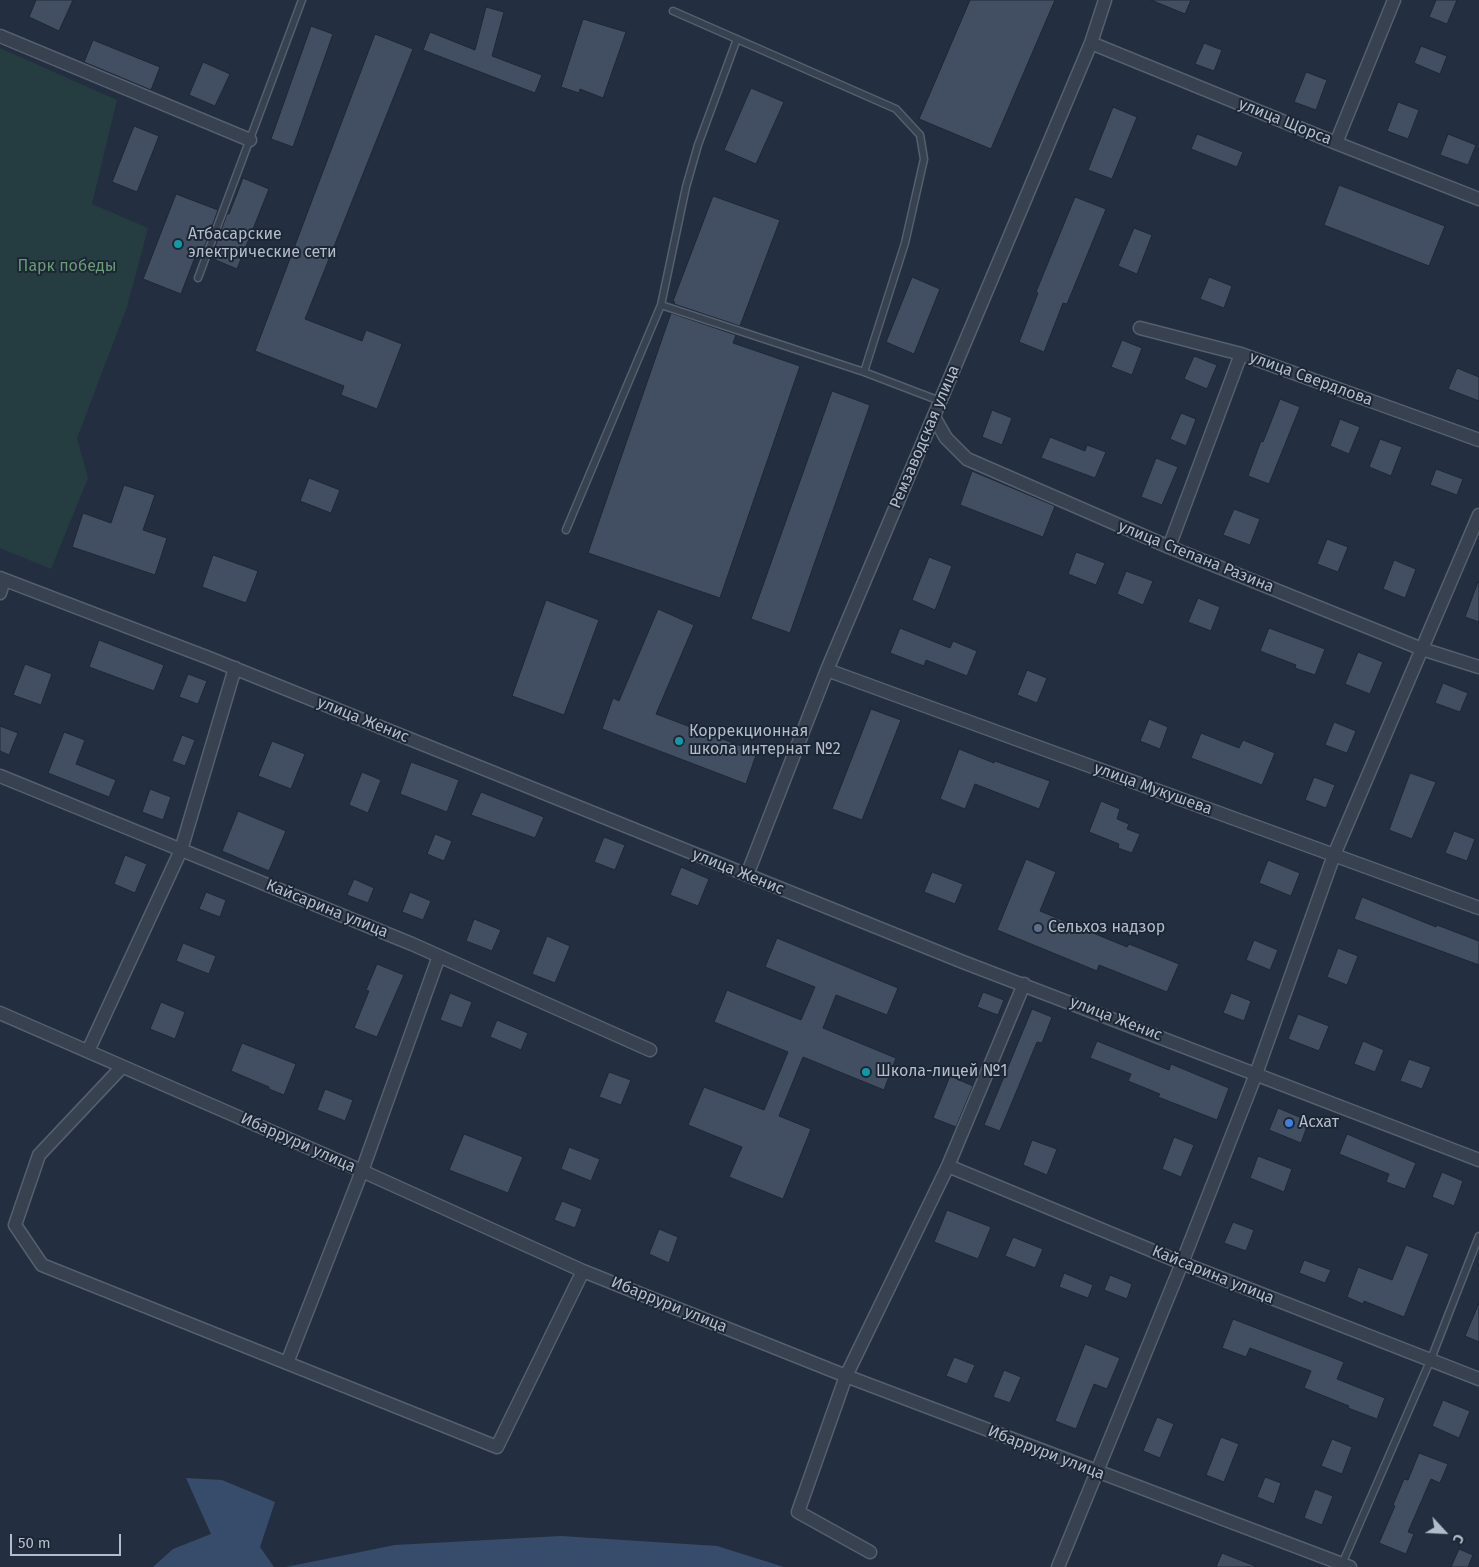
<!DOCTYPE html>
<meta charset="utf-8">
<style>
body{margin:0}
#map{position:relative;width:1479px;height:1567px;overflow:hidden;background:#232f40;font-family:"Fira Sans",sans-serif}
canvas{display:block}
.north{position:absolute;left:1419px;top:1507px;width:50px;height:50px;-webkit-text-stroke:4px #1c2634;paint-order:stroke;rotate:115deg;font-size:14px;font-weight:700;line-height:20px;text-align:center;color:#b3bcca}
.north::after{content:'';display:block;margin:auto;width:18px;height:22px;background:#b3bcca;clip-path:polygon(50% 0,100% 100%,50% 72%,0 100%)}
.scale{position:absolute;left:10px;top:1534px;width:111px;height:22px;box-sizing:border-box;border:2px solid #b3bcca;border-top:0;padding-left:6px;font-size:15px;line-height:18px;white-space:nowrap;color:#b3bcca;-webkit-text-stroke:4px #1c2634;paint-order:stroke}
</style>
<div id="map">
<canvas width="1479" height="1567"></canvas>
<div class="north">С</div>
<div class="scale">50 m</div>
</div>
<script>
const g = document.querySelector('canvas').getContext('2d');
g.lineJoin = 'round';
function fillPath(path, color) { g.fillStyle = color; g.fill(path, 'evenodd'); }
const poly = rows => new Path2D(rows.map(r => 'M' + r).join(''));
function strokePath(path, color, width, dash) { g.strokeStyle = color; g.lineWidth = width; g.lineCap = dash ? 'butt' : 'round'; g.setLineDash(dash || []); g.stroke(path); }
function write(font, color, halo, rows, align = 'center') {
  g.font = font + ' "Fira Sans",sans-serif'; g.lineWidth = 4; g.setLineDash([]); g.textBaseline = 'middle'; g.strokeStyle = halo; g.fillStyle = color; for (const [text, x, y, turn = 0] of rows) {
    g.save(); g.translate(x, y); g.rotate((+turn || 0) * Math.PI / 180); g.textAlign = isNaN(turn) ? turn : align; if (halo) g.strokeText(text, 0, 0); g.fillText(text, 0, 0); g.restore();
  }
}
fillPath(poly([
 [0,48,117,100,92,204,148,228,127,307,77,438,88,478,51,569,0,548]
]), '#253d40');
fillPath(poly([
 [186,1478,222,1480,275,1502,260,1547,274,1567,153,1567,173,1549,211,1534],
 [561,1536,717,1546,784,1567,286,1567,395,1545]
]), '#374c6a');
const building = poly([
 [36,0,73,0,59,31,29,17,36,0],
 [970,0,1055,0,991,149,919,119,970,0],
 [1151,0,1191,0,1185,14,1151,0],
 [1436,0,1457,0,1447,24,1429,17,1436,0],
 [486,7,504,12,492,56,542,75,535,93,423,50,430,32,475,50,486,7],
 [583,19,626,32,603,98,580,89,579,93,561,87,583,19],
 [311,26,333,34,293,147,271,139,311,26],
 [375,34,413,49,305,319,362,341,366,330,402,344,377,409,341,395,344,386,255,351,375,34],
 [93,40,160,67,151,90,84,62,93,40],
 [1204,43,1222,50,1214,71,1195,64,1204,43],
 [1421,46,1447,56,1440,74,1414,63,1421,46],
 [203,62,230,74,215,106,189,95,203,62],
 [1306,72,1327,80,1316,110,1294,102,1306,72],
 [751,88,784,102,756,164,724,150,751,88],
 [1398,102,1419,110,1408,139,1387,131,1398,102],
 [1113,107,1137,117,1112,179,1088,170,1113,107],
 [134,126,159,136,137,192,112,182,134,126],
 [1197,134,1243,152,1237,167,1191,149,1197,134],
 [1448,134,1476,145,1468,165,1440,155,1448,134],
 [243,178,269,189,237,269,211,258,227,214,229,214,243,178],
 [1339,185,1445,226,1429,266,1324,225,1339,185],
 [176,194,218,210,202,254,197,252,181,294,143,279,176,194],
 [713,196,780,220,740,326,674,304,675,302,673,301,713,196],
 [1075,197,1106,209,1067,304,1063,303,1044,352,1019,342,1038,293,1036,292,1075,197],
 [1134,228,1152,235,1137,274,1118,266,1134,228],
 [912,277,940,289,914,354,886,342,912,277],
 [1209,277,1232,286,1224,308,1200,299,1209,277],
 [671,313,736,335,733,343,800,366,720,598,588,553,671,313],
 [1122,340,1142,348,1132,375,1111,367,1122,340],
 [1194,356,1217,365,1207,389,1184,379,1194,356],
 [1457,368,1479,377,1479,401,1448,389,1457,368],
 [832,391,870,405,790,633,751,619,832,391],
 [1280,399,1300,407,1269,484,1248,476,1261,441,1263,442,1280,399],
 [992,410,1012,418,1002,445,982,437,992,410],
 [1181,413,1196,419,1186,446,1170,439,1181,413],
 [1340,419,1360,427,1349,454,1330,446,1340,419],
 [1050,437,1085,451,1087,445,1106,452,1095,478,1041,458,1050,437],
 [1380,439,1402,447,1391,476,1369,467,1380,439],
 [1156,458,1178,467,1162,505,1141,497,1156,458],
 [1436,469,1463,479,1457,495,1430,485,1436,469],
 [972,471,1055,506,1043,537,960,505,972,471],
 [309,478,340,490,331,513,300,501,309,478],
 [124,485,155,495,143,530,167,538,155,575,72,547,83,513,111,523,124,485],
 [1234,509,1260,519,1250,545,1223,535,1234,509],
 [1327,539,1348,547,1338,572,1317,564,1327,539],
 [1076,552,1105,563,1096,585,1068,574,1076,552],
 [213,555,258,571,246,603,202,587,213,555],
 [929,557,952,566,935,610,912,600,929,557],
 [1394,560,1416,569,1405,598,1383,589,1394,560],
 [1126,571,1153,581,1143,605,1117,594,1126,571],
 [1478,582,1479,583,1479,622,1465,617,1478,582],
 [1198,598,1220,607,1211,631,1188,622,1198,598],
 [546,600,599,620,564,715,512,696,546,600],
 [658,609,694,625,656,714,757,752,746,784,602,729,613,698,619,701,658,609],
 [900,628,950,648,953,641,977,651,967,676,926,660,924,666,890,653,900,628],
 [1269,628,1325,649,1315,675,1295,668,1296,665,1260,651,1269,628],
 [99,640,164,665,154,691,89,667,99,640],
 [1358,652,1383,662,1370,694,1345,684,1358,652],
 [25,664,52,674,41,705,13,695,25,664],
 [1027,670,1047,678,1037,703,1017,695,1027,670],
 [188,674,207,681,198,704,179,697,188,674],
 [1443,683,1468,693,1460,712,1435,703,1443,683],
 [871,709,901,720,862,820,832,809,871,709],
 [1149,719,1168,727,1160,749,1140,741,1149,719],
 [1334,722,1356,731,1347,753,1325,745,1334,722],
 [0,726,18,733,9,755,0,751,0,726],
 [64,732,85,740,76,764,116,780,109,797,48,773,64,732],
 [1201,733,1239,748,1243,740,1275,753,1262,785,1191,758,1201,733],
 [182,735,195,740,185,766,172,761,182,735],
 [272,741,305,754,291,789,258,776,272,741],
 [959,749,994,763,995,761,1050,781,1039,809,975,784,965,809,940,799,959,749],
 [411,762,459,780,447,812,400,794,411,762],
 [362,772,381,780,368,813,349,805,362,772],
 [1410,773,1436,782,1412,839,1389,830,1410,773],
 [1314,777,1335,785,1326,808,1305,800,1314,777],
 [150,789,171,797,163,820,142,812,150,789],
 [481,792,544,817,535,838,471,815,481,792],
 [1101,801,1120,809,1117,819,1129,824,1127,829,1140,834,1132,853,1118,848,1119,844,1089,832,1101,801],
 [238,811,286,831,269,871,222,851,238,811],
 [1454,831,1475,839,1467,861,1445,853,1454,831],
 [435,834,452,841,444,861,427,854,435,834],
 [604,837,625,845,615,870,594,862,604,837],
 [125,855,147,864,135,893,114,884,125,855],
 [1026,859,1056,872,1040,911,1127,947,1129,944,1179,964,1167,992,1099,965,1097,971,997,930,1026,859],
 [1268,860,1300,873,1291,896,1259,883,1268,860],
 [681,867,709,879,698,906,670,895,681,867],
 [932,872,963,884,955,904,924,892,932,872],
 [354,879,374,888,368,903,347,895,354,879],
 [206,892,226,900,220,917,199,909,206,892],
 [410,892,431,901,423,920,402,912,410,892],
 [1362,897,1436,927,1437,925,1479,941,1479,965,1354,919,1362,897],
 [474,919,501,930,492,951,466,941,474,919],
 [547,936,570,946,555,983,532,974,547,936],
 [777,938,898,988,887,1015,836,995,823,1028,896,1058,884,1090,803,1057,779,1116,811,1129,783,1199,729,1177,742,1147,688,1125,704,1087,764,1110,788,1052,714,1022,727,990,801,1020,815,987,765,967,777,938],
 [1254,940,1278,950,1270,970,1246,960,1254,940],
 [183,943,216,956,209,974,176,961,183,943],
 [1338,948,1358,956,1347,985,1327,977,1338,948],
 [377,964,404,975,377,1037,354,1028,369,991,366,990,377,964],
 [983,992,1004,1000,998,1015,977,1007,983,992],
 [450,993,472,1002,462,1028,440,1020,450,993],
 [1231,993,1251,1001,1244,1021,1223,1013,1231,993],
 [161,1002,185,1012,175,1039,150,1029,161,1002],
 [1032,1009,1052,1017,1042,1043,1037,1042,1000,1131,984,1125,1032,1009],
 [1298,1014,1329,1026,1319,1051,1288,1039,1298,1014],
 [497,1020,528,1033,521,1050,490,1037,497,1020],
 [1097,1041,1169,1070,1171,1064,1229,1088,1217,1120,1158,1097,1160,1094,1128,1081,1131,1074,1090,1058,1097,1041],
 [1363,1041,1384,1050,1375,1072,1354,1064,1363,1041],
 [242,1043,296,1064,284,1095,269,1089,269,1087,231,1071,242,1043],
 [1409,1059,1431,1067,1422,1089,1400,1081,1409,1059],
 [609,1072,631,1080,621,1105,599,1097,609,1072],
 [950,1076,973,1086,956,1127,933,1118,950,1076],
 [325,1089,353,1100,345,1121,317,1110,325,1089],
 [1278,1108,1309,1121,1301,1143,1269,1130,1278,1108],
 [464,1134,523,1157,508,1193,449,1170,464,1134],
 [1347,1134,1416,1163,1405,1189,1386,1182,1389,1174,1339,1154,1347,1134],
 [1174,1137,1194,1145,1181,1177,1162,1169,1174,1137],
 [1032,1140,1057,1149,1047,1175,1023,1165,1032,1140],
 [569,1147,600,1159,591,1181,561,1169,569,1147],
 [1258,1156,1292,1169,1284,1192,1250,1178,1258,1156],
 [1442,1172,1463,1181,1454,1206,1432,1197,1442,1172],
 [562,1201,582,1209,575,1228,554,1220,562,1201],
 [947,1210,991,1227,978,1259,934,1242,947,1210],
 [1233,1222,1254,1230,1246,1251,1224,1243,1233,1222],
 [659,1229,678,1237,669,1263,649,1254,659,1229],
 [1013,1237,1043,1249,1035,1268,1005,1256,1013,1237],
 [1406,1245,1429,1254,1404,1317,1364,1301,1363,1304,1347,1297,1358,1267,1392,1280,1406,1245],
 [1304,1260,1331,1270,1325,1283,1299,1273,1304,1260],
 [1064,1273,1093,1285,1088,1298,1059,1287,1064,1273],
 [1110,1275,1132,1284,1127,1299,1104,1290,1110,1275],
 [1479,1303,1479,1342,1465,1336,1479,1303],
 [1233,1319,1344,1362,1337,1379,1385,1398,1377,1419,1348,1408,1349,1406,1304,1388,1311,1371,1250,1348,1246,1357,1222,1348,1233,1319],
 [1085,1344,1120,1358,1107,1389,1094,1384,1076,1429,1055,1421,1085,1344],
 [954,1357,975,1365,967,1384,946,1376,954,1357],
 [1004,1370,1021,1377,1010,1403,993,1397,1004,1370],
 [1443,1400,1470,1411,1459,1438,1432,1426,1443,1400],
 [1157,1417,1174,1424,1160,1458,1143,1451,1157,1417],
 [1221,1437,1239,1444,1224,1482,1206,1475,1221,1437],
 [1332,1439,1352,1447,1342,1474,1321,1466,1332,1439],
 [1419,1453,1448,1464,1440,1483,1431,1479,1408,1532,1414,1534,1406,1554,1379,1543,1395,1506,1393,1505,1404,1479,1408,1480,1419,1453],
 [1265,1477,1281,1483,1274,1504,1257,1497,1265,1477],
 [1315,1489,1333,1496,1322,1525,1304,1518,1315,1489],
 [1459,1549,1473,1555,1468,1567,1451,1567,1459,1549],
 [1222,1553,1255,1566,1254,1567,1216,1567,1222,1553]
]);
fillPath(building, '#424f62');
strokePath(building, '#1e2836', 1);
const lane = poly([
 [673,11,896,109,920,135,924,159,905,243,864,372],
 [198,278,302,0],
 [661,305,864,372,940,401],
 [566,530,661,305,686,187,698,145,737,39],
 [1342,1564,1431,1359,1479,1236]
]);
const street = poly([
 [0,36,250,140],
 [1091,43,1336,143,1479,199],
 [1336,143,1394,0],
 [1140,328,1241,354,1479,440],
 [934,417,946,438,967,459,1169,547,1422,649,1479,667],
 [1169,547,1241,354],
 [0,578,209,658,963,962,1479,1160],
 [0,593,4,580],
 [827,670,1479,908],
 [0,776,412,944,650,1050],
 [747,875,827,670,1091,43,1105,0],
 [0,1013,362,1171,583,1271,846,1376,1350,1567],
 [88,1051,181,850,235,668],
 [122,1067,39,1155,15,1225,42,1265,287,1363,362,1171,439,956],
 [948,1166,1182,1263,1479,1379],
 [287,1363,497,1447,583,1271],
 [870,1552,798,1512,846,1376,948,1166,1024,984],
 [1058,1567,1182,1263,1256,1074,1334,855,1479,515]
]);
strokePath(lane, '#555f6d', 9);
strokePath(street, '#555f6d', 15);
strokePath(lane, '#37414f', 6);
strokePath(street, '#37414f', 12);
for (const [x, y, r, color] of [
 [178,244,5,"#0f9aa8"],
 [679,741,5,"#0f9aa8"],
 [1038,928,5,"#5c6f8a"],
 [866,1072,5,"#0f9aa8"],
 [1289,1123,5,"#3f7fe0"]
]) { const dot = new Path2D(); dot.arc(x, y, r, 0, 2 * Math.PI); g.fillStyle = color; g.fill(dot); strokePath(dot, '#1c2634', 2); }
write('16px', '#b3bcca', '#1c2634', [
 ["улица Щорса",1285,122,22],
 ["улица Свердлова",1311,379,20],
 ["Ремзаводская улица",925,437,-67],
 ["улица Степана Разина",1196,557,22],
 ["улица Женис",363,720,22],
 ["улица Мукушева",1153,789,20],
 ["улица Женис",738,872,22],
 ["Кайсарина улица",327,909,22],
 ["улица Женис",1116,1019,21],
 ["Ибаррури улица",298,1143,24],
 ["Кайсарина улица",1213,1275,22],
 ["Ибаррури улица",669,1305,22],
 ["Ибаррури улица",1046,1453,21]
]);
write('16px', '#b3bcca', '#1c2634', [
 ["Атбасарские",188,235],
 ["электрические сети",188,253],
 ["Коррекционная",689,732],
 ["школа интернат №2",689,750],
 ["Сельхоз надзор",1048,928],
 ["Школа-лицей №1",876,1072],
 ["Асхат",1299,1123]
], 'left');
write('16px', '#699c75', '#1c2634', [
 ["Парк победы",67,267]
]);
</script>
